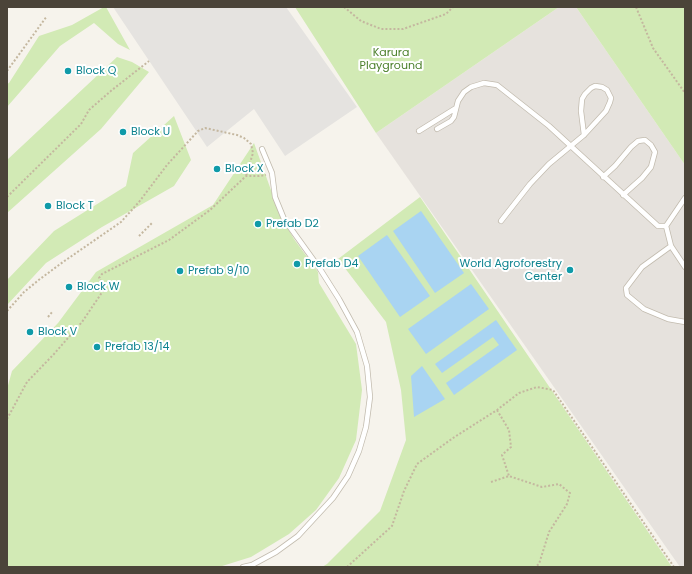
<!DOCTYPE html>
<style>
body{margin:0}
#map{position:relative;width:692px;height:574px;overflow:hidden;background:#f6f3ec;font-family:Poppins,sans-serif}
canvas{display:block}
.frame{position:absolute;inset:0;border:8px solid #4b4439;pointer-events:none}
</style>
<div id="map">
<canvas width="692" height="574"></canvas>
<div class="frame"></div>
</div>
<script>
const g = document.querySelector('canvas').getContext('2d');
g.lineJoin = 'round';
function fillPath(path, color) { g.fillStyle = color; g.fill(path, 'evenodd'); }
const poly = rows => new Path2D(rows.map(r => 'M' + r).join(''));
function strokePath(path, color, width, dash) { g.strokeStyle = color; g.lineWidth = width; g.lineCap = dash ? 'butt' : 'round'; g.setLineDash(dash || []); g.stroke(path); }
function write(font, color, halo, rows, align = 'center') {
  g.font = font + ' Poppins,sans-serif'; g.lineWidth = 4; g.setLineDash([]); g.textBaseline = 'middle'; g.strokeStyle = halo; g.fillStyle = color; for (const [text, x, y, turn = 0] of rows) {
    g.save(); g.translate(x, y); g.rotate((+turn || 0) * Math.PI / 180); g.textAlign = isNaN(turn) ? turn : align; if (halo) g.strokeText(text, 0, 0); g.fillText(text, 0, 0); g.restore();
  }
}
fillPath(poly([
 [559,7,576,7,685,165,685,567,680,567,376,133]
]), '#e6e2dd');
fillPath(poly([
 [104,7,106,7,130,50,118,44,94,23,60,46,7,107,7,84,9,83,39,36,72,25],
 [295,7,559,7,376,133],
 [576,7,685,7,685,165],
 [117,57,132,62,149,72,101,129,7,213,7,160],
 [174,116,191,160,174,186,102,227,46,263,7,305,7,280,54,231,126,186,133,153],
 [254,143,280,215,294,239,318,272,319,283,356,344,362,390,356,440,339,478,316,510,289,534,251,557,219,567,7,567,7,389,12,371,58,323,96,272,213,205],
 [420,197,672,567,322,567,327,564,380,511,406,440,401,390,386,322,338,259]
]), '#d2eab5');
fillPath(poly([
 [113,7,286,7,357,107,285,156,254,109,207,147]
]), '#e5e3e0');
fillPath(poly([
 [421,211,464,273,435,293,393,231],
 [387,235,430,296,400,317,358,256],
 [471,284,489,309,426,354,408,329],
 [496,320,517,350,454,395,446,383,499,345,493,337,442,373,435,364],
 [422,366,445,399,414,417,411,376]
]), '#a9d4f2');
const service = poly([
 [437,129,451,121,454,117,458,101,464,92,471,87,484,83,497,85,549,126,658,226,666,226,671,246,685,267],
 [419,131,456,108],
 [603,177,615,166,631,147,638,141,645,140,651,145,655,152,651,167,642,178,623,195],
 [501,221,530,184,549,164,584,135,606,111,610,102,611,98,607,90,602,87,595,86,591,88,585,94,582,99,581,111,584,135],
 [666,226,685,198],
 [671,246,642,267,626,288,627,295,644,309,668,319,685,322],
 [243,567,252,565,276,552,298,536,333,498,348,476,359,451,366,427,370,397,367,366,357,332,339,299,320,269,284,219,275,197,272,173,262,149]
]);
strokePath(service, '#c2bbae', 6);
strokePath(poly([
 [344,7,361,21,381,29,403,29,446,14,453,7],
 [636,7,653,48,685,93],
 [7,71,47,16],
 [7,197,81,124,89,110,112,90,149,61],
 [139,236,152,223],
 [7,311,24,292,40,279,63,262,121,222,139,202,167,165,198,131,205,128,237,135,244,138,251,144,253,153,246,176],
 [48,317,53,311],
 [497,410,509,430,511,447,502,455,509,476],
 [7,419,27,382,54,354,82,322,105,288,99,278,102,274,169,240,210,210,246,176,259,176,266,175],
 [491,482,509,476,542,487,559,484,570,493,567,504,549,532,539,564,535,567],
 [347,567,392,526,404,491,417,464,453,438,497,410,519,393,537,387,553,390,674,567]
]), '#c4b79f', 2, [2, 2]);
strokePath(service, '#fff', 4.5);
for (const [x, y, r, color] of [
 [68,71,4,"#0f9aa8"],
 [123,132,4,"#0f9aa8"],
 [217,169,4,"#0f9aa8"],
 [48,206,4,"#0f9aa8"],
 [258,224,4,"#0f9aa8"],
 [297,264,4,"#0f9aa8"],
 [570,270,4,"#0f9aa8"],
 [180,271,4,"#0f9aa8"],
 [69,287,4,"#0f9aa8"],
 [30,332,4,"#0f9aa8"],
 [97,347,4,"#0f9aa8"]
]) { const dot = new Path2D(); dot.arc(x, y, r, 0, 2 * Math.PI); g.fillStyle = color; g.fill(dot); strokePath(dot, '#fff', 1.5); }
write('11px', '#4a7f2a', '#fff', [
 ["Karura",391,53],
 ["Playground",391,66]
]);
write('11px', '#0d838f', '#fff', [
 ["Block Q",76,71],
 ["Block U",131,132],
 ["Block X",225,169],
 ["Block T",56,206],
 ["Prefab D2",266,224],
 ["Prefab D4",305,264],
 ["World Agroforestry",562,264,"right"],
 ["Center",562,277,"right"],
 ["Prefab 9/10",188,271],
 ["Block W",77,287],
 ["Block V",38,332],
 ["Prefab 13/14",105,347]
], 'left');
</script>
